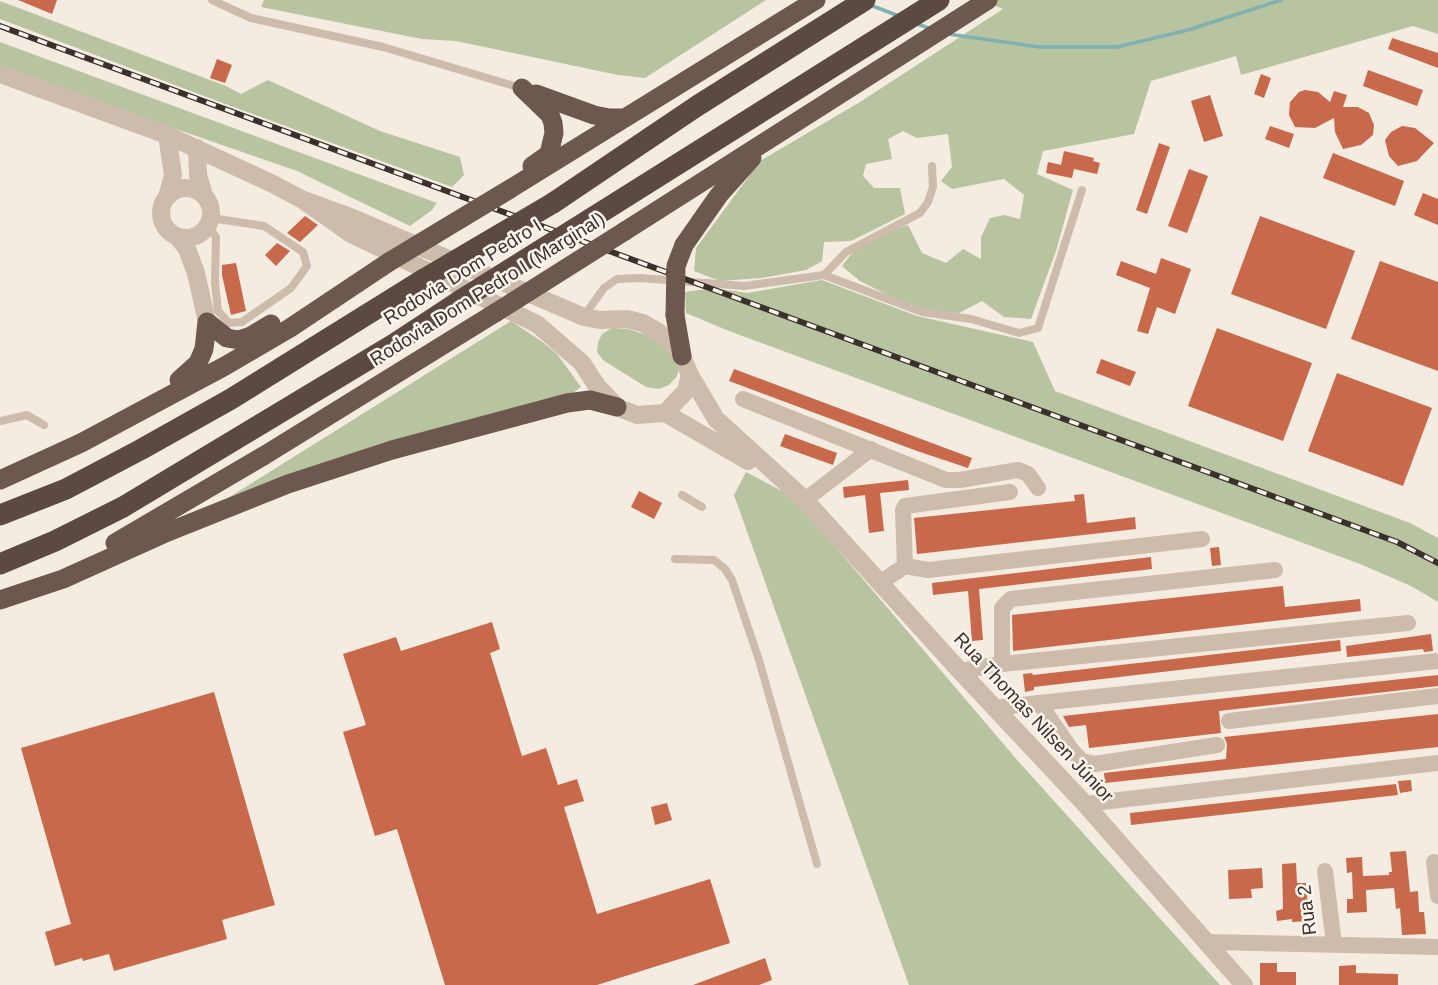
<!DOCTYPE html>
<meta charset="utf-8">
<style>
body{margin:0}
canvas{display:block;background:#f4ebe1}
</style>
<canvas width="1438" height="985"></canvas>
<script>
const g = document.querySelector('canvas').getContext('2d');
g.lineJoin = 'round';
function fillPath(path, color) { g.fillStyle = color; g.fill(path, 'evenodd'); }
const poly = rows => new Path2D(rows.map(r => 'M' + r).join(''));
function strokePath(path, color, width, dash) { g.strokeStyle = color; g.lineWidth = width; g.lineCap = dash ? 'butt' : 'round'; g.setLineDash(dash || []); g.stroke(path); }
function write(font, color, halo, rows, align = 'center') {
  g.font = font + ' Helvetica,sans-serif'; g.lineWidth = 5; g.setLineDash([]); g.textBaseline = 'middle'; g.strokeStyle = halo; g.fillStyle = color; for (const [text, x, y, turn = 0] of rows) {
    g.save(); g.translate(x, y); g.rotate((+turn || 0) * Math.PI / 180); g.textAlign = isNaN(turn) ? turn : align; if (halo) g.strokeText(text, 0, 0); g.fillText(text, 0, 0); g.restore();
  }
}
fillPath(poly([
 [264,0,766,0,645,78,618,75,456,41,422,39,261,7],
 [989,0,1438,0,1438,34,1413,26,1241,75,1236,56,1151,81,1134,134,1043,151,1037,174,1073,190,1056,251,1031,319,1004,317,982,301,959,313,917,310,860,281,842,266,860,243,908,225,922,253,946,263,963,249,981,259,981,237,990,218,1004,215,1020,219,1024,195,1004,179,952,189,941,181,952,167,948,134,917,138,903,131,888,139,892,159,866,164,863,176,874,188,900,188,905,214,851,241,824,242,822,261,806,270,762,278,720,281,694,271,696,248,760,161,860,102,1003,9,986,2],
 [0,1,226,86,241,94,268,80,380,131,460,157,464,175,452,187,220,102,0,19],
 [0,42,437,203,432,210,410,226,297,171,0,68],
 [822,280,917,316,1033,342,1055,391,1410,523,1438,538,1438,602,1411,586,1360,564,729,331,686,313,685,292,713,288,747,293],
 [511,321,541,341,557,354,581,387,569,396,501,411,421,434,212,508],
 [612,328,628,329,653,337,667,344,680,364,677,376,669,385,659,389,646,387,603,360,597,352,598,342,602,334],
 [746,472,793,497,1018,761,1220,985,909,985,734,495]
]), '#b8c4a0');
strokePath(poly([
 [870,5,899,16],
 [915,23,931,29],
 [948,34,1039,47,1117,47,1188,30,1281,0]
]), '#7fb0b2', 3.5);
fillPath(poly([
 [18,0,57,0,52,14],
 [1392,38,1438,53,1438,68,1388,49],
 [217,59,232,65,225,83,210,78],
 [1368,70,1423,90,1417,106,1363,86],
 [1261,74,1271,78,1264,98,1254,94],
 [1305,90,1318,92,1330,102,1334,91,1347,95,1343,107,1358,107,1369,113,1374,125,1373,135,1361,145,1343,149,1335,132,1334,118,1315,128,1295,127,1289,115,1290,102,1299,92],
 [1210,95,1223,136,1204,142,1191,101],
 [1270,126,1294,134,1289,148,1265,139],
 [1402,126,1415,128,1434,143,1417,161,1398,166,1389,156,1385,140,1391,132],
 [1159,143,1170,147,1147,214,1136,210],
 [1064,151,1094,158,1093,161,1100,163,1097,174,1074,169,1072,178,1046,173,1048,162,1061,165],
 [1333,153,1404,181,1395,206,1323,178],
 [1189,169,1208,176,1187,233,1168,226],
 [1423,193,1438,199,1438,225,1414,215],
 [305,216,318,225,300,242,287,233],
 [1260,216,1355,251,1326,329,1231,294],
 [277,243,290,251,276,266,265,255],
 [1161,258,1191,269,1175,314,1157,307,1148,334,1137,331,1150,288,1116,275,1121,261,1156,274],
 [1380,261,1438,282,1438,371,1351,339],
 [236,263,246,311,231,315,222,275,222,265],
 [1217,328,1312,363,1283,441,1188,406],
 [1101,359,1136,372,1130,386,1096,373],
 [734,369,972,458,968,468,917,451,729,381],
 [1337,373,1432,408,1403,486,1308,451],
 [785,434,837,453,833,465,780,446],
 [908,480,909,490,880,493,884,531,869,533,865,495,844,498,843,487],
 [639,491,662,503,654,519,631,507],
 [1084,494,1087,523,1135,517,1136,529,917,554,914,518,1075,501,1074,495],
 [1219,547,1221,565,1212,566,1210,548],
 [1151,557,1152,569,979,589,983,640,972,641,968,591,933,595,932,583],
 [1283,586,1285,607,1360,599,1361,611,1013,651,1012,615],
 [492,622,500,649,490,653,522,756,546,748,558,785,577,779,584,801,564,807,597,914,710,879,730,943,597,985,445,985,397,829,375,836,343,732,366,725,343,654,396,637,401,651],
 [1431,634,1433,651,1424,652,1423,649,1347,657,1346,646],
 [1340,640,1341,651,1034,687,1034,690,1025,692,1023,674,1032,673,1033,675],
 [1438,675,1438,686,1219,711,1221,733,1089,748,1086,725,1069,727,1063,716],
 [214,692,275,905,222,920,227,939,114,971,109,954,83,961,82,958,55,966,45,932,71,924,21,748],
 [1438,714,1438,747,1105,783,1104,773,1226,759,1227,744,1224,737],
 [1411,780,1412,791,1400,793,1398,781],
 [1396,784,1398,795,1131,825,1130,813],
 [667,803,672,820,655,825,651,807],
 [1406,851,1410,892,1418,891,1419,912,1424,912,1426,934,1402,935,1400,908,1396,909,1394,888,1366,890,1367,912,1347,913,1347,899,1353,899,1352,872,1347,873,1346,858,1362,857,1363,876,1389,875,1389,872,1392,872,1390,852],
 [1296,863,1297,883,1306,883,1309,921,1292,922,1292,919,1277,921,1276,911,1283,909,1282,864],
 [1262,868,1263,888,1251,889,1252,898,1229,899,1228,870],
 [765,958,772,980,759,985,693,985],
 [1260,963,1277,963,1277,972,1296,972,1296,985,1260,985],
 [1356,965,1356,973,1398,974,1398,985,1339,985,1339,966]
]), '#c8694b');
strokePath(poly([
 [212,0,251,18,383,47,521,88],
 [208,226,216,237,215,283,218,311,229,323,242,322,291,288,307,266,303,252,264,226,211,218],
 [824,275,846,252,920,213,928,202,933,187,932,166],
 [584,316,604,288,617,279,640,278,744,286,824,275,922,312,971,319,1019,333,1038,328,1082,190],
 [0,421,27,415,44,425],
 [682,495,702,507],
 [675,559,714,560,725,569,732,580,759,660,817,864]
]), '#cdbbac', 8);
strokePath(poly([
 [743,399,946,480,960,480,1018,470,1028,474,1038,488],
 [805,500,871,449],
 [905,566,903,510,905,506,1010,492],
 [881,582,905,566,928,570,1202,539],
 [1002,664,1002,608,1011,599,1275,570],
 [960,671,1002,664,1408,623],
 [995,708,1039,703],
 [1229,721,1438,696],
 [1217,745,1095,764,1082,761,1073,752,1039,703,1438,661],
 [1085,804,1438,763],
 [1434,862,1438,896],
 [1325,871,1334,944],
 [1208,942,1438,947]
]), '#cdbbac', 16);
strokePath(poly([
 [0,74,167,135,273,184,301,199,351,234,537,324,582,363,597,386,617,407,637,415,665,413,748,461],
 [197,148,198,175,204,195],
 '161 213a25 25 0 1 1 50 0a25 25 0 1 1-50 0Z',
 [167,197,173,175,167,135],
 [301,199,353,218,584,317,600,320,627,319,643,323,657,331,673,344,682,356,690,375,716,419,805,500,960,671,1085,804,1244,985],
 [178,237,187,249,196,273,207,322],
 [665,413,686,391,690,375]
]), '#cdbbac', 18);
strokePath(poly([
 [522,88,550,115,553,123,554,133,549,154,532,166],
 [536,94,594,115,609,118,625,118],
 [510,189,816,0],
 [625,231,988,0],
 [684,245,719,195,752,158],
 [675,315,682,356],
 [207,322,227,338,239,340,251,336,271,324],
 [179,380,198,363,204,349,207,322],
 [0,480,81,443,225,366,290,328,389,262],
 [115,543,265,455,495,313],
 [0,600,63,579,163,534,288,484,392,450,567,403,590,400,617,407]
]), '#6c584f', 19);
strokePath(poly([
 [553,203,697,106,865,0],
 [592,218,939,0],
 [0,515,66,489,140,450,231,399,424,279],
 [0,564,55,541,123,507,394,344,461,300]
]), '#5c4a42', 21);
const rail = poly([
 [0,26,1397,542,1438,563]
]);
strokePath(rail, '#3b302b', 6);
strokePath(rail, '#fbf5ee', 3.5, [10]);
strokePath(poly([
 [389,262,510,189],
 [495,313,625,231],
 [675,315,676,266,684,245]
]), '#6c584f', 19);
strokePath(poly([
 [424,279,553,203],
 [461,300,592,218]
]), '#5c4a42', 21);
write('19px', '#3b302b', '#fbf5ee', [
 ["Rodovia Dom Pedro I",463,273,-32],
 ["Rodovia Dom Pedro I (Marginal)",488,290,-32],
 ["Rua Thomas Nilsen Júnior",1033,718,47],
 ["Rua 2",1308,910,-97]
]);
</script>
